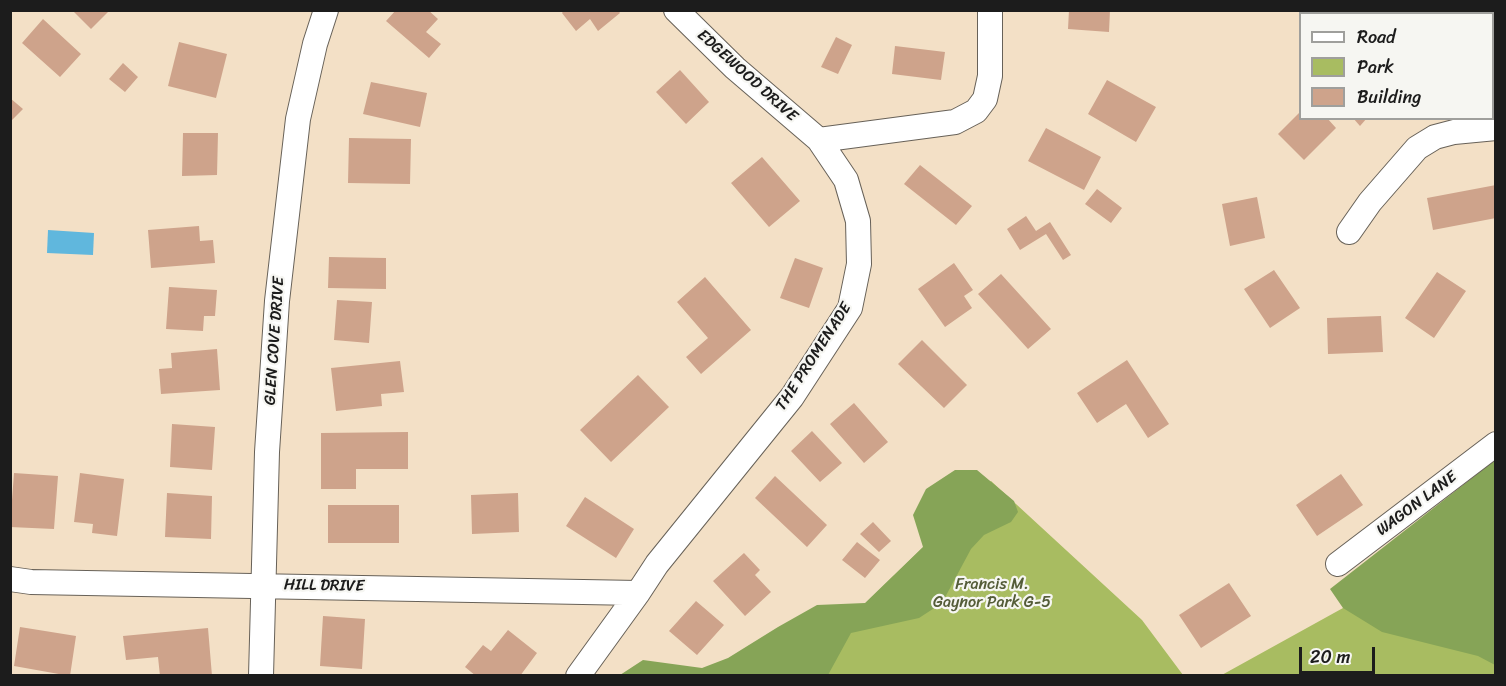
<!DOCTYPE html>
<style>
body{margin:0}
#map{position:relative;width:1506px;height:686px;overflow:hidden;background:#f3e0c6;font-family:Sriracha,sans-serif}
canvas{display:block}
.frame{position:absolute;inset:0;border:12px solid #1c1c1c;pointer-events:none}
.legend{position:absolute;left:1299px;top:12px;width:195px;height:108px;box-sizing:border-box;background:#f6f6f2;border:2px solid #9f9f9c;margin:0;padding:8px 10px;list-style:none;font-size:18px;color:#1c1c1c}
.legend li{display:flex;align-items:center;gap:12px;height:30px}
.legend b{width:30px;border:2px solid #9f9f9c}
.scale{position:absolute;left:1299px;top:647px;width:76px;height:27px;box-sizing:border-box;border:3px solid #1c1c1c;border-top:0;padding-left:8px;font-size:18px;line-height:21px;white-space:nowrap;color:#1c1c1c;-webkit-text-stroke:4px #f6f6f2;paint-order:stroke}
</style>
<div id="map">
<canvas width="1506" height="686"></canvas>
<div class="frame"></div>
<ul class="legend">
<li><b style="height:8px;background:#fff"></b>Road</li>
<li><b style="height:16px;background:#a8bc61"></b>Park</li>
<li><b style="height:16px;background:#cea38b"></b>Building</li>
</ul>
<div class="scale">20 m</div>
</div>
<script>
const g = document.querySelector('canvas').getContext('2d');
g.lineJoin = 'round';
function fillPath(path, color) { g.fillStyle = color; g.fill(path, 'evenodd'); }
const poly = rows => new Path2D(rows.map(r => 'M' + r).join(''));
function strokePath(path, color, width, dash) { g.strokeStyle = color; g.lineWidth = width; g.lineCap = dash ? 'butt' : 'round'; g.setLineDash(dash || []); g.stroke(path); }
function write(font, color, halo, rows, align = 'center') {
  g.font = font + ' Sriracha,sans-serif'; g.lineWidth = 4.5; g.setLineDash([]); g.textBaseline = 'middle'; g.strokeStyle = halo; g.fillStyle = color; for (const [text, x, y, turn = 0] of rows) {
    g.save(); g.translate(x, y); g.rotate((+turn || 0) * Math.PI / 180); g.textAlign = isNaN(turn) ? turn : align; if (halo) g.strokeText(text, 0, 0); g.fillText(text, 0, 0); g.restore();
  }
}
fillPath(poly([
 [1461,10,1495,11,1495,63,1493,60,1492,14,1457,13],
 [1495,480,1495,675,1220,676,1343,608],
 [991,481,1142,620,1183,675,791,676]
]), '#a8bc61');
fillPath(poly([
 [1495,460,1495,665,1478,656,1382,632,1343,608,1330,589],
 [955,470,977,470,1014,501,1018,512,1011,522,984,535,971,549,942,603,919,618,851,633,828,675,620,675,643,660,702,668,728,658,778,627,817,605,865,603,923,547,913,515,926,489]
]), '#86a457');
fillPath(poly([
 [48,230,94,233,93,255,47,253]
]), '#60b7dd');
fillPath(poly([
 [72,10,110,10,91,29],
 [396,10,428,10,438,19,426,32,441,44,429,58,386,21],
 [564,10,618,10,620,13,598,31,590,19,576,31,562,13],
 [1069,10,1110,10,1109,32,1068,29],
 [43,19,81,54,60,77,22,43],
 [836,37,852,45,838,74,821,67],
 [179,42,227,54,216,98,168,86],
 [895,46,945,52,941,80,892,74],
 [123,63,138,77,125,92,109,79],
 [680,70,709,102,686,124,656,92],
 [1107,80,1156,107,1136,142,1088,114],
 [371,82,427,93,420,127,363,114],
 [10,98,23,109,10,122],
 [1300,112,1300,118,1327,118,1336,128,1304,160,1278,134],
 [1353,118,1367,118,1360,126],
 [1046,128,1101,157,1084,190,1028,161],
 [183,133,218,133,217,175,182,176],
 [349,138,411,139,410,184,348,183],
 [762,157,800,201,769,227,731,183],
 [920,165,972,206,956,225,904,184],
 [1496,185,1496,218,1433,230,1427,198],
 [1097,189,1122,208,1111,223,1085,204],
 [1257,197,1265,238,1230,246,1222,204],
 [1026,216,1036,231,1050,222,1071,255,1063,260,1046,234,1020,250,1007,229],
 [199,226,200,241,213,240,215,263,151,268,148,230],
 [329,257,386,258,386,289,328,288],
 [795,258,823,268,809,308,780,298],
 [954,263,973,290,964,296,972,308,945,327,918,289],
 [1274,270,1300,308,1270,328,1244,289],
 [1437,272,1466,291,1434,338,1405,318],
 [1001,274,1051,329,1028,349,978,294],
 [705,277,751,330,701,374,686,357,708,338,677,302],
 [169,287,217,290,215,316,204,316,203,331,166,329],
 [337,300,372,302,369,343,334,340],
 [1381,316,1383,352,1328,354,1327,318],
 [922,340,967,385,944,408,898,364],
 [217,349,220,390,161,394,159,369,172,368,171,353],
 [1127,360,1169,424,1148,438,1126,404,1097,423,1077,393],
 [400,361,404,392,381,394,382,406,336,411,331,368],
 [638,375,669,407,611,462,580,430],
 [854,403,888,442,864,463,830,424],
 [172,424,215,427,212,470,170,467],
 [812,431,842,463,820,482,791,451],
 [408,432,408,469,356,469,356,489,321,489,321,433],
 [14,473,58,476,54,529,10,527],
 [80,473,124,479,117,536,92,533,93,524,74,522],
 [1341,474,1363,505,1317,536,1296,505],
 [775,476,827,525,807,547,755,498],
 [167,493,212,496,211,539,165,537],
 [518,493,519,532,472,534,471,495],
 [585,497,634,529,616,558,566,526],
 [328,505,399,505,399,543,328,543],
 [873,522,891,541,879,552,860,534],
 [857,542,880,560,865,578,842,560],
 [744,553,760,570,755,575,771,592,745,616,713,581],
 [1229,583,1251,616,1201,648,1179,615],
 [696,601,724,625,697,655,669,631],
 [323,616,365,619,362,669,320,666],
 [20,627,76,636,70,676,14,666],
 [208,628,212,676,160,676,158,657,126,660,123,636],
 [508,630,537,653,520,676,476,676,465,667,483,645,491,651]
]), '#cea38b');
const street = poly([
 [819,140,955,122,976,111,985,99,990,76,990,10],
 [1349,232,1370,202,1417,148,1435,137,1454,132,1496,128],
 [1338,564,1496,444],
 [10,579,31,582,638,593],
 [261,676,267,452,277,301,298,119,315,44,326,10],
 [578,676,638,593,657,564,792,397,850,308,859,264,858,221,846,180,819,140,735,68,676,10]
]);
strokePath(street, '#676158', 26);
strokePath(street, '#fff', 24);
write('16px', '#1c1c1c', '#f6f6f2', [
 ["EDGEWOOD DRIVE",747,76,42],
 ["GLEN COVE DRIVE",275,341,-86],
 ["THE PROMENADE",814,357,-57],
 ["WAGON LANE",1417,504,-37],
 ["HILL DRIVE",324,586,1]
]);
write('16px', '#545c38', '#f6f6f2', [
 ["Francis M.",992,585],
 ["Gaynor Park G-5",992,603]
]);
</script>
